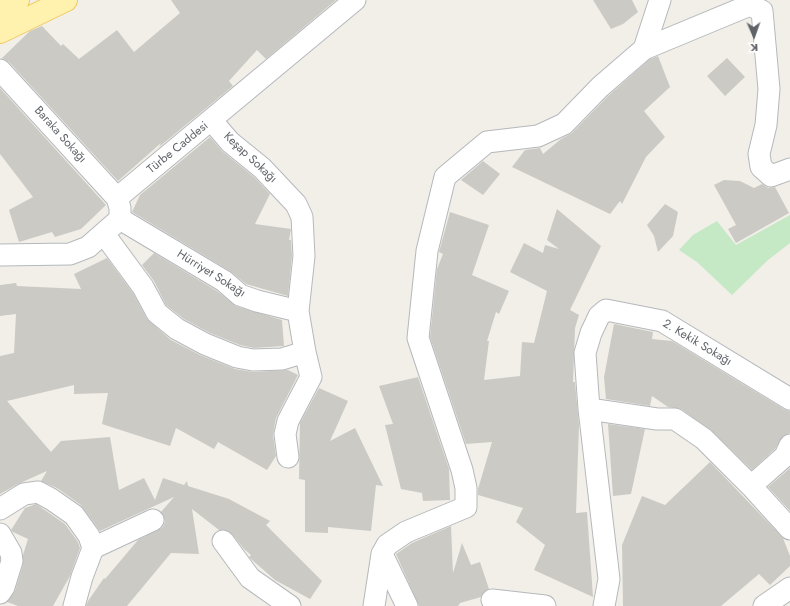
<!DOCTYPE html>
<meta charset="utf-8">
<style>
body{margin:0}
#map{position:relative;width:790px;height:606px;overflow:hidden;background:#f1efe8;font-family:Jost,sans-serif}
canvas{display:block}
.north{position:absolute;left:734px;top:16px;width:40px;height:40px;-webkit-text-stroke:3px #fff;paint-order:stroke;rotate:178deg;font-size:11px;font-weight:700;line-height:16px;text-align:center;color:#5f6368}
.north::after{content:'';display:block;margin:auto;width:14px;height:18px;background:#5f6368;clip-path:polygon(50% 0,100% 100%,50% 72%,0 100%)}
</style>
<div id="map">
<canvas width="790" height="606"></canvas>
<div class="north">K</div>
</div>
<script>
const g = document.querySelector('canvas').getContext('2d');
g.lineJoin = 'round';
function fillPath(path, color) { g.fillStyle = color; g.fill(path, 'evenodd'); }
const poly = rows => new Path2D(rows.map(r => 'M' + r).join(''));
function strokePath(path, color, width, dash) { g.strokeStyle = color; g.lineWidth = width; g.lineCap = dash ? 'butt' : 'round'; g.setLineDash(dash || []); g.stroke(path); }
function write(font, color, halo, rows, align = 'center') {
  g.font = font + ' Jost,sans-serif'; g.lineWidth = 3.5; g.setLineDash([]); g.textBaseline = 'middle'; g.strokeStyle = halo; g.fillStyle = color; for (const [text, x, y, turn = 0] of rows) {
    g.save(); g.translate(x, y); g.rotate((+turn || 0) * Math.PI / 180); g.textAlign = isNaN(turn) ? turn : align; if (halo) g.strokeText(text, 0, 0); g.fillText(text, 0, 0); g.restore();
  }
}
fillPath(poly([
 [790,215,790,243,768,260,732,295,697,262,679,250,693,235,717,221,736,245]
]), '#c5e8c5');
fillPath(poly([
 [171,0,336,0,266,59,257,50,229,81,233,86,159,147,161,143,118,181,9,62,2,58,30,31,42,26,61,46,63,44,79,59,117,30,134,52,180,13],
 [593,0,632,0,638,12,623,24,611,29],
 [658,56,670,87,644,111,665,137,646,157,622,204,620,201,610,214,512,167,525,150,540,148,543,154,561,139,572,133,608,96,650,59],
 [727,58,745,77,725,96,707,76],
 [0,88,106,205,81,229,55,237,52,232,19,242,9,210,33,197,0,154],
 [210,137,222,151,254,177,270,194,255,224,291,229,289,240,291,240,292,256,288,296,246,284,230,271,132,212,140,195],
 [483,161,500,174,483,195,461,180],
 [724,180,740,181,754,188,762,184,768,188,775,187,789,213,736,243,728,229,736,225,714,185],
 [665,204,678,212,673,236,658,252,654,236,647,225],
 [557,209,601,246,570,310,579,315,575,328,573,382,575,382,579,425,576,513,587,512,593,597,534,570,545,545,516,522,523,508,478,495,478,489,492,442,466,444,430,337,437,269,443,254,439,252,450,212,489,225,472,275,509,291,499,314,496,312,487,341,489,341,484,380,520,376,522,342,534,343,547,291,510,272,524,243,543,253,545,245,559,249,547,240],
 [154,253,217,291,236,306,282,320,284,346,254,348,240,345,210,333,184,319,166,305,154,281,142,265],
 [107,258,133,293,147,319,171,340,200,355,235,369,253,372,288,370,298,375,276,418,273,435,276,456,267,470,218,442,214,449,176,428,170,446,102,424,108,393,74,394,74,385,7,401,51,452,61,441,110,437,119,490,144,478,155,500,163,478,184,485,187,481,188,486,229,499,270,521,266,525,322,581,310,599,275,580,251,559,249,557,251,555,244,549,232,534,227,530,219,530,192,509,199,554,171,553,127,606,86,606,88,601,104,578,105,579,138,540,163,527,165,521,161,512,174,497,100,531,81,505,57,488,41,481,47,471,18,484,0,494,0,356,14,353,16,314,0,316,0,285,16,283,17,286,81,289,74,274],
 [614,324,653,332,652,339,672,341,784,409,790,411,790,433,783,436,775,449,752,470,712,431,681,409,668,407,652,396,650,406,606,399,604,377],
 [418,377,449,469,450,500,423,501,422,493,401,489,385,425,393,424,379,386],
 [319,388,348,401,330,441,355,428,383,486,376,485,371,531,328,527,328,533,305,532,305,480,299,479,300,423],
 [608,424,645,429,631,494,613,496],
 [710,462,783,538,790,556,790,566,770,585,759,574,721,606,623,606,622,545,642,496,665,505],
 [790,468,790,511,768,487],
 [36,504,65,524,78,542,80,548,70,576,53,606,18,606,7,602,15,591,23,565,23,555,28,539,13,532,11,530,25,508],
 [451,526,453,573,462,543,471,565,480,562,489,589,483,593,481,597,460,603,458,606,419,606,396,554,412,543]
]), '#cccac5');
const minor = poly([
 [660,0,644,49,750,5,762,11,769,89,766,125,759,154,761,167,771,176,790,169],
 [0,70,117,198,120,208,120,219,88,247,70,254,0,255],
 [212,121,230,142,262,168,296,204,302,217,304,256,298,311],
 [117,198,355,0],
 [104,234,143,287,157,313,177,329,205,344,237,357,253,360,282,359,305,352,298,311,257,301,240,295,224,281,120,219],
 [589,409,585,353,591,333,599,316,606,310,662,321,790,399],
 [288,457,285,434,288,421,311,377,305,352],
 [751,486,785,456,790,445],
 [0,509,24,494,38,492,51,499,74,515,89,536,93,548,82,577,74,606],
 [0,534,11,553,12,561,4,587,0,593],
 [223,541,250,578,290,606],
 [93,548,153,520],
 [492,600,545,606],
 [374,606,382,554],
 [407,606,382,554,387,545,406,532,466,507,466,488,462,470,418,338,427,251,445,177,487,142,538,136,564,124,600,87,644,49],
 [604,606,609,579,589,409,657,419,675,419,704,439,751,486,790,529],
 [764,606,790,588]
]);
const major = poly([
 [0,9,18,0],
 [0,32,66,0]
]);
strokePath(minor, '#b5b8bc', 23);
strokePath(major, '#f2c960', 24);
strokePath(minor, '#fff', 21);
strokePath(major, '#fff2af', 22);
write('12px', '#5f6368', '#fff', [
 ["Baraka Sokağı",60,135,48],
 ["Türbe Caddesi",178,148,-39],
 ["Keşap Sokağı",250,158,43],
 ["Hürriyet Sokağı",211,274,32],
 ["2. Kekik Sokağı",697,343,31]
]);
</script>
